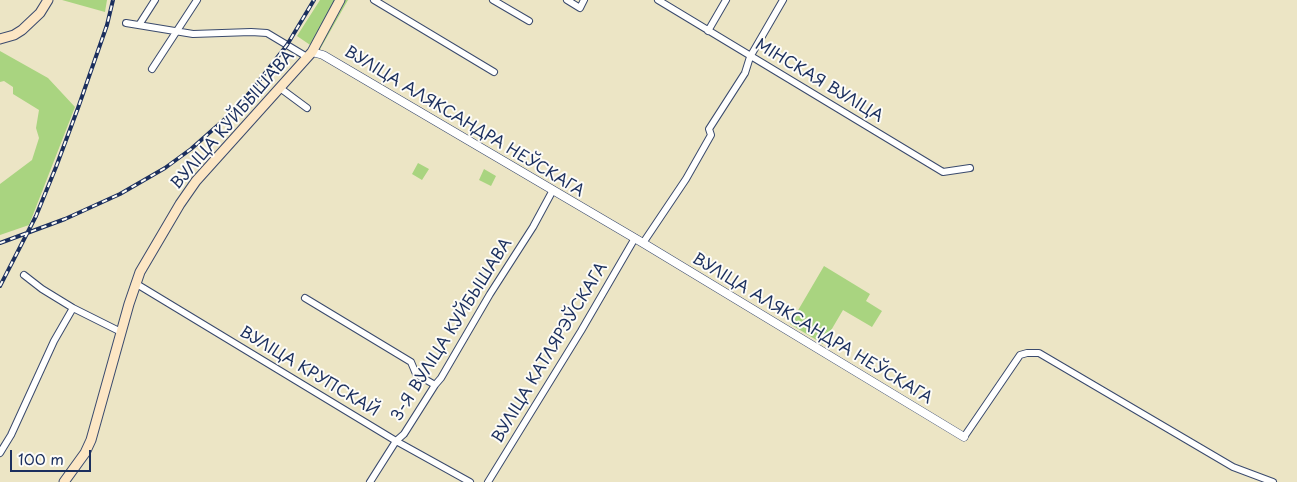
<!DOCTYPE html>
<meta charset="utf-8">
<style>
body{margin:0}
#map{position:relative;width:1297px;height:482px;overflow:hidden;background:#ece5c5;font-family:"Playpen Sans",sans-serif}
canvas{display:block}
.scale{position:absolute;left:10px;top:450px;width:81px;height:22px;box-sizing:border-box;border:2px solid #1b2f5e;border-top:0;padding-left:6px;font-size:15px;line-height:18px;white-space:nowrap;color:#1b2f5e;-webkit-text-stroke:4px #fdfcf7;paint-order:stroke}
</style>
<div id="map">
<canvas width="1297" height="482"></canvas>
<div class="scale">100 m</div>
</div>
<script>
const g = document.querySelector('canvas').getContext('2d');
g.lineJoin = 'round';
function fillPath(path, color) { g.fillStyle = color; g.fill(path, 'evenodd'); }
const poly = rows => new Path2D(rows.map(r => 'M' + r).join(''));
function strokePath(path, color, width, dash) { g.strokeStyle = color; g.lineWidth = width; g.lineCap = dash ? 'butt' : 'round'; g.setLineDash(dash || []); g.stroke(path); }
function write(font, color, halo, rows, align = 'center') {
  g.font = font + ' "Playpen Sans",sans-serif'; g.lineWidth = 4; g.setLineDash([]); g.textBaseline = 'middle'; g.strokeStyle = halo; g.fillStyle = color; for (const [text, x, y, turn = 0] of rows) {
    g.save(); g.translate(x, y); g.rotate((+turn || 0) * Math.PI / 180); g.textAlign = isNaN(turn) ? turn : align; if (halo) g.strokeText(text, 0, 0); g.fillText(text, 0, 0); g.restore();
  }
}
fillPath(poly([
 [62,0,107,0,105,12],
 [320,0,348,0,319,51,297,36],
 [0,51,48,78,75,107,29,225,0,235,0,184,32,160,39,138,36,128,39,110,13,94,13,87,4,81,0,82],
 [418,163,429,169,422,180,412,174],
 [484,169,496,176,491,186,479,180],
 [824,266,870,294,866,301,882,311,872,327,843,310,823,344,790,324]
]), '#a9d480');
const minor = poly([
 [374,0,494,72],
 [493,0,529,21],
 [567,0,580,8,584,0],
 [658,0,943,172,970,168],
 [126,23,193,34,251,32,267,33,307,57],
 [139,25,155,0],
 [708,31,726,0],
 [152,69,197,0],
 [280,88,307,108],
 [643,243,686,179,711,135,709,129,745,73,750,57,783,0],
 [24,275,42,289,73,308,121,332],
 [135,283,396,441,470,482],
 [305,298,411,362,416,374,435,385],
 [964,437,1020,355,1027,353,1039,353,1233,467,1273,482],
 [0,453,11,435,54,341,73,308],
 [370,482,396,441,404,434,435,385,441,378,490,294,533,227,553,190],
 [488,482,581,331,635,238]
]);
const tertiary = poly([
 [312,52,323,55,643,243,964,437]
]);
const secondary = poly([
 [0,39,14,35,22,30,40,13,48,0],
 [64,482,85,453,91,440,129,304,140,272,180,204,196,181,312,52,340,0]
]);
strokePath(minor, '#3a4a6d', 8);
strokePath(tertiary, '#3a4a6d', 9);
strokePath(secondary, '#3a4a6d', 11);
strokePath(minor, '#fff', 6);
strokePath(tertiary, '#fff', 8);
strokePath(secondary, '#fce6c4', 9);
const rail = poly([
 [0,243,65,219,120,194,165,168,191,149,234,111,251,91,287,45,314,0],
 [0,286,36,216,56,167,78,108,107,25,113,0]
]);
strokePath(rail, '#1b2f5e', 4);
strokePath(rail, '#fdfcf7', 2, [5.5]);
write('16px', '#1b2f5e', '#fdfcf7', [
 ["МІНСКАЯ ВУЛІЦА",819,81,31],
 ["ВУЛІЦА КУЙБЫШАВА",233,120,-49],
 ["ВУЛІЦА АЛЯКСАНДРА НЕЎСКАГА",464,122,31],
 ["ВУЛІЦА АЛЯКСАНДРА НЕЎСКАГА",812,329,31],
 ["3-Я ВУЛІЦА КУЙБЫШАВА",452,330,-58],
 ["ВУЛІЦА КАТЛЯРЭЎСКАГА",550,353,-59],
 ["ВУЛІЦА КРУПСКАЙ",309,372,31]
]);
</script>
